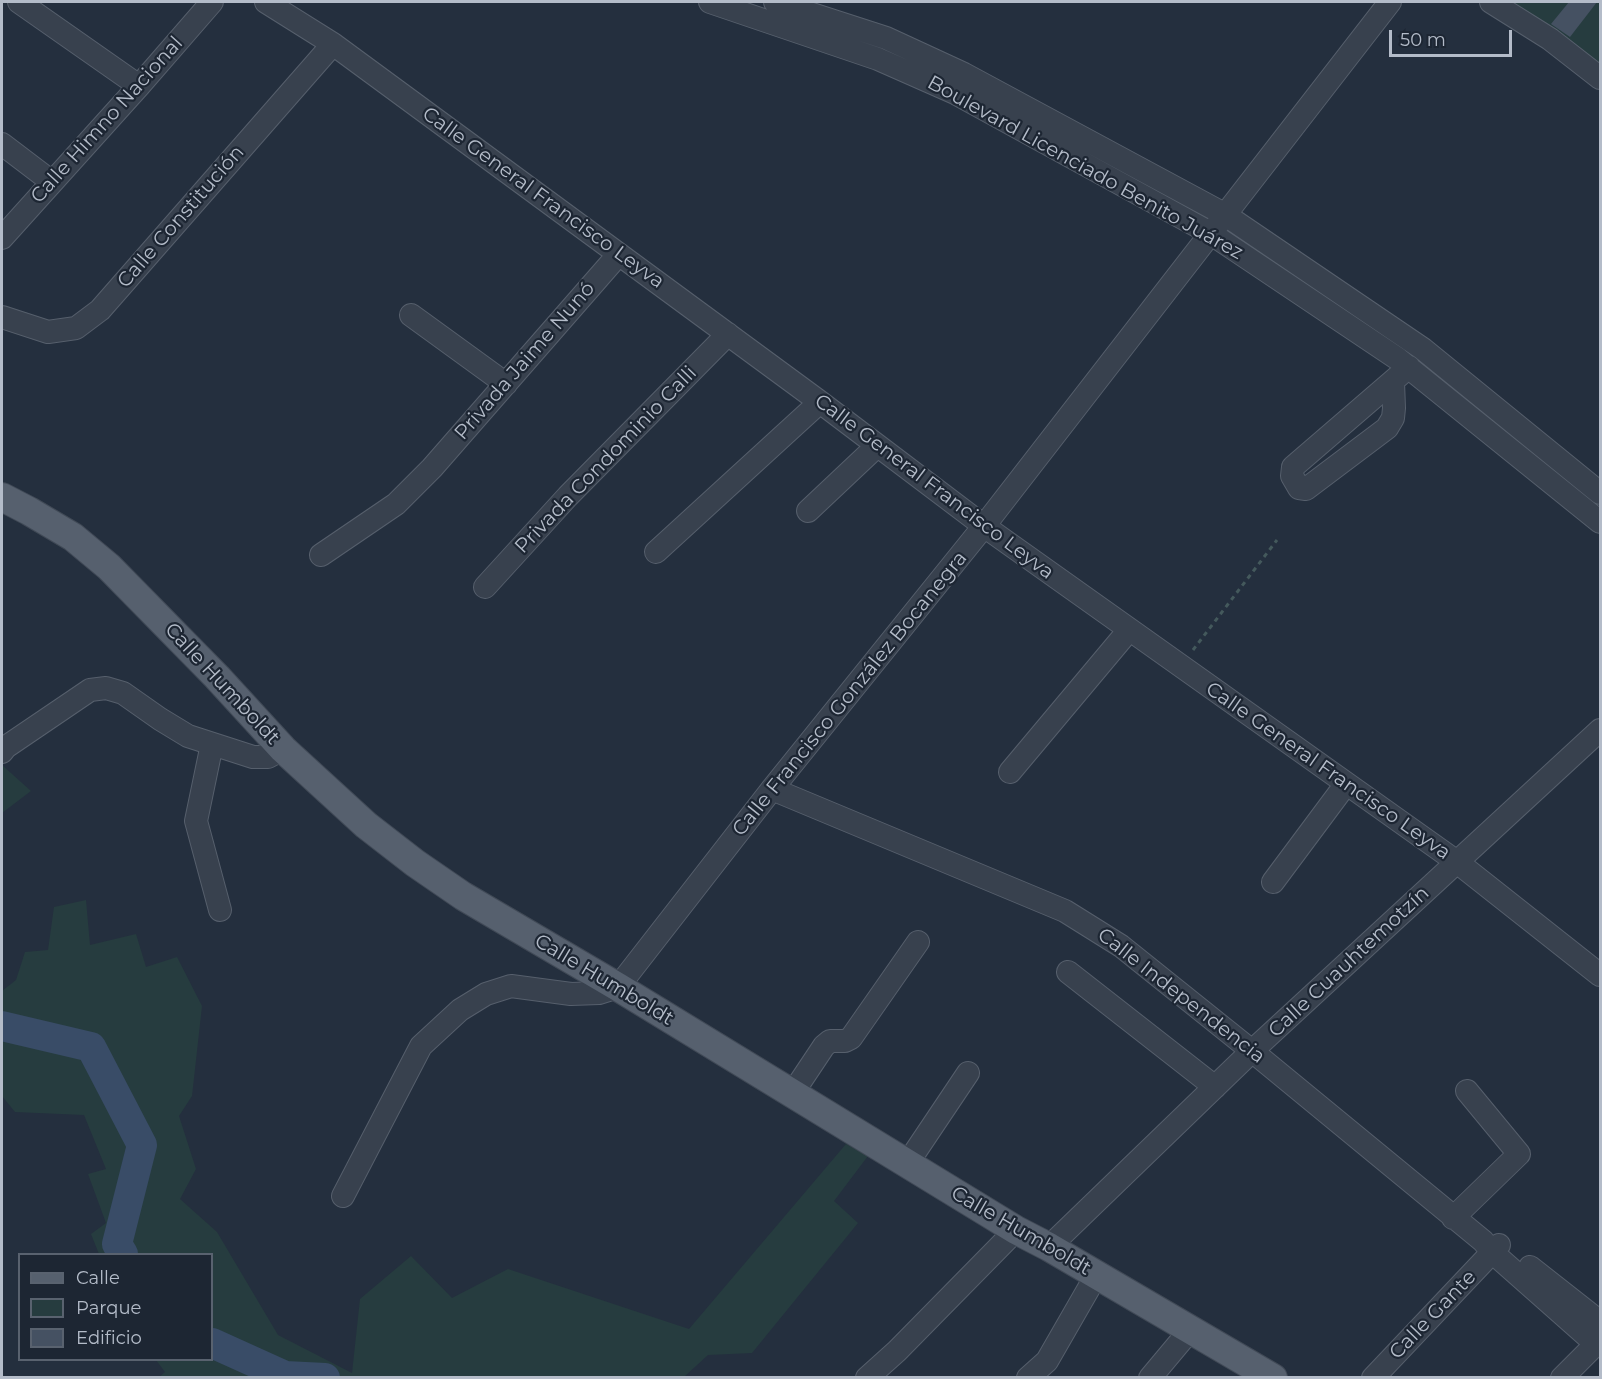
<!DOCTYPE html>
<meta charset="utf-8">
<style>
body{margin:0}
#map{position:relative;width:1602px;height:1379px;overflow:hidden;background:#242f3e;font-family:Montserrat,sans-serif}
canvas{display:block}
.frame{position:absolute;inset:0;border:3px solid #b4bcc9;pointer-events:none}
.legend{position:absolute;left:18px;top:1253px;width:195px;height:108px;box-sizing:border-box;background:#1d2633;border:2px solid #59626f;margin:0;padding:8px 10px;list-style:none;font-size:18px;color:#b4bcc9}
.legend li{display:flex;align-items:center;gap:12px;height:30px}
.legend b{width:30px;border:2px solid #59626f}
.scale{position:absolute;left:1389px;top:30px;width:123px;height:27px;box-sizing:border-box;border:3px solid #b4bcc9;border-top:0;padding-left:8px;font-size:18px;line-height:21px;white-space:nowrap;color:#b4bcc9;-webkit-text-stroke:4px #1d2633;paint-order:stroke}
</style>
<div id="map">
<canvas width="1602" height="1379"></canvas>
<div class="frame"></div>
<ul class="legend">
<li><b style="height:8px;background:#56606e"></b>Calle</li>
<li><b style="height:16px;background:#263c3f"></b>Parque</li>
<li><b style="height:16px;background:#455162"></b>Edificio</li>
</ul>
<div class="scale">50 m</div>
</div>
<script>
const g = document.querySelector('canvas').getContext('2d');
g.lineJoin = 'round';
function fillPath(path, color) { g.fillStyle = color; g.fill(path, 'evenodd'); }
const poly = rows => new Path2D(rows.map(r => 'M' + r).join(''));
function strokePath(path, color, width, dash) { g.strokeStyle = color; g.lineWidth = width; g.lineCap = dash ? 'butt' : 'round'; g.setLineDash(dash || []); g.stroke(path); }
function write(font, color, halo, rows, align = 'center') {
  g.font = font + ' Montserrat,sans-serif'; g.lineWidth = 4.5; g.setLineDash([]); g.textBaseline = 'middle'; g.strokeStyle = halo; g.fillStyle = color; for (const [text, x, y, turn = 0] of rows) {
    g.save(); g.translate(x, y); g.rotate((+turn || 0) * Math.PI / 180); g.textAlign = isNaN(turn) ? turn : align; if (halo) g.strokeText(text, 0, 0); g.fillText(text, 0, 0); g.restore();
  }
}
fillPath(poly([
 [1507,2,1600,2,1600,67],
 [2,765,31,791,2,813],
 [86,900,90,945,136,934,146,967,177,957,202,1006,192,1096,179,1116,196,1169,180,1199,217,1232,278,1335,352,1373,360,1299,411,1256,452,1298,508,1269,689,1329,846,1144,868,1156,834,1201,858,1223,752,1353,708,1355,684,1377,159,1377,165,1372,156,1360,212,1360,212,1254,99,1254,91,1234,106,1223,88,1174,106,1169,84,1115,15,1112,2,1096,2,991,16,980,25,952,48,950,54,907]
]), '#263c3f');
strokePath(poly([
 [2,1026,91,1047,142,1145,117,1244,123,1254],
 [212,1343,285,1376,325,1378]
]), '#394c67', 30);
fillPath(poly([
 [1569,2,1597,2,1570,37,1551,24]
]), '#455162');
const minor = poly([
 [19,2,139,86],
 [266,2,333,44,820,402,984,526,1457,862,1600,975],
 [710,2,878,59,955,93,1210,233,1398,359,1600,522],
 [775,2,886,38,964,74,1224,214,1423,349,1600,493],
 [1491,2,1550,39,1600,78],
 [2,144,52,182],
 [2,238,139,86,212,2],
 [411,315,506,384],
 [2,317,48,332,76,328,100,310,333,44],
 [1393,382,1394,408,1393,418,1387,428,1306,489,1299,488,1292,476,1293,467,1409,367],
 [808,511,877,446],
 [656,552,820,402],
 [321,555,396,504,432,468,619,254],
 [485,587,568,496,728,334],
 [212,744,196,821,220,910],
 [2,752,6,747,90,690,106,688,123,693,160,719,188,736,253,757,268,757,283,749],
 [1010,772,1129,630],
 [772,789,1065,911,1121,946,1252,1051,1483,1241,1492,1252,1596,1344],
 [1273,882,1346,784],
 [1068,972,1215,1087],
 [792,1094,824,1046,830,1041,845,1041,851,1038,918,942],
 [907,1164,968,1073],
 [343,1196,421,1046,460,1010,486,994,511,986,571,994,599,993,618,987,772,789,984,526,1390,2],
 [1453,1218,1519,1154,1467,1091],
 [1049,1247,1252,1051,1600,730],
 [1530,1267,1600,1322],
 [867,1378,897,1351,1016,1230],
 [1028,1378,1047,1361,1097,1274],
 [1150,1378,1191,1329],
 [1373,1378,1499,1245],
 [1562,1378,1600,1340]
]);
const major = poly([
 [2,497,29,511,73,537,109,567,217,677,283,749,366,825,415,863,463,896,618,987,1016,1230,1049,1247,1273,1378]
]);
strokePath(minor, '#565f6c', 24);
strokePath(major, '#414a57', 30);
strokePath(poly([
 [1193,650,1277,540]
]), '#44595c', 3, [4.5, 4.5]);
strokePath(minor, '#38414e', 22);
strokePath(major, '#56606e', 28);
write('20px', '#b4bcc9', '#1d2633', [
 ["Calle Himno Nacional",107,120,-48],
 ["Boulevard Licenciado Benito Juárez",1085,168,29],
 ["Calle General Francisco Leyva",543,198,36],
 ["Calle Constitución",181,217,-49],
 ["Privada Jaime Nunó",525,361,-49],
 ["Privada Condominio Calli",606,460,-46],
 ["Calle General Francisco Leyva",934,487,37],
 ["Calle Humboldt",222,684,47],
 ["Calle Francisco González Bocanegra",850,694,-51],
 ["Calle General Francisco Leyva",1328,771,35],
 ["Calle Cuauhtemotzín",1349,962,-43],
 ["Calle Humboldt",604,980,31],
 ["Calle Independencia",1181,996,38],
 ["Calle Humboldt",1021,1231,30],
 ["Calle Gante",1433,1315,-46]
]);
</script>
